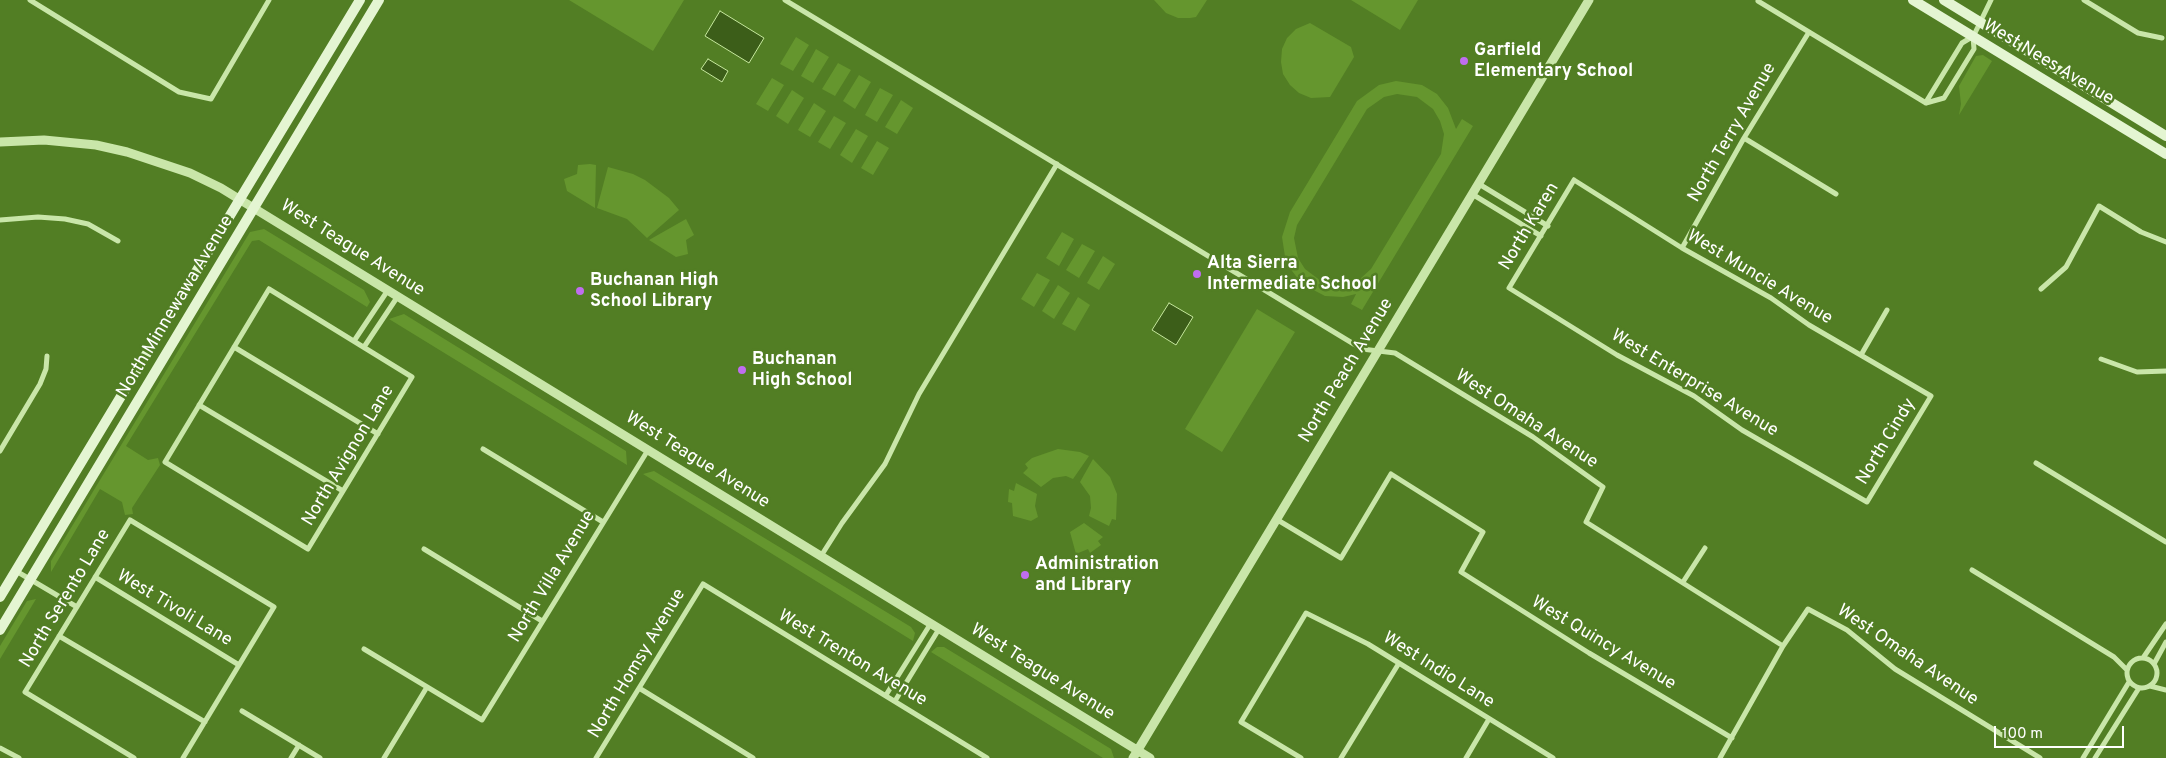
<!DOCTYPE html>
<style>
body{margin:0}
#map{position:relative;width:2166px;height:758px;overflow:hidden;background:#527e24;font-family:Overpass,sans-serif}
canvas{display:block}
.scale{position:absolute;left:1994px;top:726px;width:130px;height:22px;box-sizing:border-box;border:2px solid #fff;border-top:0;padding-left:6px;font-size:15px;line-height:18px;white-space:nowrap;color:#fff;-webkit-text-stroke:4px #527e24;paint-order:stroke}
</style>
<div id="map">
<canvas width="2166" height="758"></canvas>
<div class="scale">100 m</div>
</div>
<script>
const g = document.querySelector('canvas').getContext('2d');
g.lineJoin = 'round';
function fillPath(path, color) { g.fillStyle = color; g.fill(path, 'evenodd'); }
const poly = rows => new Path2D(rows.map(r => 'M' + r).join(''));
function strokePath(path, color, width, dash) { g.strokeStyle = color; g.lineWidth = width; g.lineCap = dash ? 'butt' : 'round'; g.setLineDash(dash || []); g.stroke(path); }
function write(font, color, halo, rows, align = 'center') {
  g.font = font + ' Overpass,sans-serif'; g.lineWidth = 5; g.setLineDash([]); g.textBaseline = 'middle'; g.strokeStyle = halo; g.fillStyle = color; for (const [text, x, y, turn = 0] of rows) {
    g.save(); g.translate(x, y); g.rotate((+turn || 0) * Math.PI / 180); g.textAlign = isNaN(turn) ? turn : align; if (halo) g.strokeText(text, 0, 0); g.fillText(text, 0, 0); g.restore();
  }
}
fillPath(poly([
 [569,0,684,0,653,51],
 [1154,0,1207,0,1196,17,1190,18,1178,18,1166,13],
 [1351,0,1418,0,1400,30],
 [1310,23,1351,47,1354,57,1330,97,1311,98,1299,93,1290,85,1283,74,1281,62,1282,49,1287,38,1296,29],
 [796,37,809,45,793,71,780,64],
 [816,49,829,57,813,83,801,76],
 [1983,55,1992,61,1959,115,1961,104,1959,86,1976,56],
 [838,63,851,70,835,96,822,89],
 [859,75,871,82,855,109,843,101],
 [772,78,784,85,768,111,756,104],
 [1396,81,1422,85,1437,94,1448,108,1456,129,1462,119,1473,126,1362,310,1351,304,1356,294,1343,297,1325,296,1302,284,1286,263,1282,237,1290,212,1357,101,1379,85],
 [1397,94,1417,97,1433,109,1440,121,1444,134,1441,154,1371,269,1361,278,1348,283,1335,284,1321,281,1305,269,1298,258,1294,238,1297,225,1367,109,1384,97],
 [880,88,893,95,877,122,865,115],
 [792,90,804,98,788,124,776,116],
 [901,100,913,108,897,134,885,127],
 [814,103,826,111,810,137,798,130],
 [834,116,846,123,830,149,818,142],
 [856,129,868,136,852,163,840,155],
 [877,141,889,148,873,175,861,168],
 [590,164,596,165,595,208,567,191,564,179,577,174,578,165],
 [608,167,633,174,645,180,669,198,679,210,647,238,627,219,597,208],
 [686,219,694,235,686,240,688,254,676,257,649,240],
 [264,229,364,290,370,302,367,307,259,240,252,241,126,446,148,460,158,458,160,465,132,508,133,514,125,515,122,502,100,489,51,572,51,561,250,232],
 [1062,232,1074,239,1059,266,1046,258],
 [1082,244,1095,251,1079,278,1066,270],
 [1103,256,1115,264,1099,290,1087,283],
 [1037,273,1050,280,1034,307,1021,299],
 [1058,285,1070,293,1054,319,1042,311],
 [1078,297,1090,305,1075,331,1062,324],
 [1257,309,1295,332,1222,452,1185,429],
 [404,314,626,451,627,465,389,319],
 [1058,449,1080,452,1089,456,1073,479,1066,476,1053,478,1041,487,1023,473,1028,468,1025,464,1032,458],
 [1093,459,1110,477,1117,494,1116,520,1112,519,1109,526,1089,516,1091,508,1090,496,1080,482],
 [654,471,911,627,915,633,913,641,643,474],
 [1016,483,1037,494,1035,506,1038,517,1031,521,1013,516,1012,503,1008,502,1009,489,1014,491],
 [1084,523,1103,537,1098,541,1101,545,1090,553,1088,549,1076,554,1070,532],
 [36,599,0,659,0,646,27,601],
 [937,647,944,647,1111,749,1114,758,1103,758,931,652]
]), '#65962e');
const water = poly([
 [720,11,764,38,749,63,705,36,720,11],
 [708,59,728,71,722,82,701,69,708,59],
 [1169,303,1193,317,1176,345,1152,330,1169,303]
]);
fillPath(water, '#3c5e19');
strokePath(water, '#c5e79d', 1);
strokePath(poly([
 [30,0,179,92,211,99,269,0],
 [785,0,1362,349,1395,353,1533,437,1603,487,1586,522,1783,646],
 [2084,0,2138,33,2162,38],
 [1758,1,1926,103],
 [1926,102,1962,43,1972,37],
 [1926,103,1944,98,1974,49,1973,37,1991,0],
 [1744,138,1836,194],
 [1574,180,1682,248,1771,298,1809,325,1931,396,1867,502,1742,430,1694,396,1617,355,1509,288,1574,180],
 [1479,184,1548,226],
 [1472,194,1541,236],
 [0,220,38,217,65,219,88,224,118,241],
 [1682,248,1744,138,1809,32],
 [269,289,412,377,308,549,165,462,269,289],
 [2041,289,2066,267,2099,206,2141,232,2166,242],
 [354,341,388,290],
 [234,347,378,434],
 [364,347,398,296],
 [1861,355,1887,310],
 [2101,359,2137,372,2166,371],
 [199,405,343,491],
 [483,449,603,522],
 [0,451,40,384,46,369,47,356],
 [2036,463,2166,542],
 [1276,519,1341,558,1391,474,1483,532,1461,572,1589,653,1732,738],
 [424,549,542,621],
 [821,556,842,523,885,464,919,394,1057,164],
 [1972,570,2114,657,2127,670],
 [16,571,77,607],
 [95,577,239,665],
 [1683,582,1705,548],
 [59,636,205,722],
 [364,649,482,720,648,450],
 '2127 673a15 15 0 1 1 30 0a15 15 0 1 1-30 0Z',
 [2143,658,2166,624],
 [2154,664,2166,642],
 [2150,686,2166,690],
 [639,688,753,758],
 [886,695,931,623],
 [895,701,939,629],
 [242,711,320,758],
 [0,748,19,758],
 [134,758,25,692,130,520,274,607,183,758],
 [291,758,299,745],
 [384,758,427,687],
 [596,758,703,584,987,758],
 [1301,758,1241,722,1306,613,1368,644,1553,758],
 [1341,758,1399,663],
 [1466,758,1489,719],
 [1720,758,1783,646,1808,609,1847,630,1895,669,2040,758],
 [2083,758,2129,682],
 [2095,758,2139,688]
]), '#c9e6a9', 5);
strokePath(poly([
 [0,142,44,140,96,145,127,152,190,173,221,188,1150,758],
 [1133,758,1589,0]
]), '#c9e6a9', 9);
strokePath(poly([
 [1913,0,2166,154],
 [1944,0,2166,136],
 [0,597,360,0],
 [0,630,379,0]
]), '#e4f5d2', 10);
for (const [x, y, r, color] of [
 [1464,61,5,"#c06df0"],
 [1197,274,5,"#c06df0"],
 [580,291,5,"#c06df0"],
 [742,370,5,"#c06df0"],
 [1025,575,5,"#c06df0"]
]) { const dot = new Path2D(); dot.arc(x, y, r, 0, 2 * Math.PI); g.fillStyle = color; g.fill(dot); strokePath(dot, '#527e24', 2); }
write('bold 18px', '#fff', '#527e24', [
 ["Garfield",1474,51],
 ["Elementary School",1474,72],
 ["Alta Sierra",1207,264],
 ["Intermediate School",1207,285],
 ["Buchanan High",590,281],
 ["School Library",590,302],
 ["Buchanan",752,360],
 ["High School",752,381],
 ["Administration",1035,565],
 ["and Library",1035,586]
], 'left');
write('18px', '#fff', '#527e24', [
 ["West Nees Avenue",2048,63,31],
 ["North Terry Avenue",1733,133,-60],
 ["North Karen",1530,227,-59],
 ["West Teague Avenue",352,249,32],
 ["West Muncie Avenue",1759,278,31],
 ["North Minnewawa Avenue",176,307,-59],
 ["North Peach Avenue",1347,371,-59],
 ["West Enterprise Avenue",1694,384,31],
 ["West Omaha Avenue",1526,420,33],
 ["North Cindy",1887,442,-59],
 ["North Avignon Lane",349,456,-59],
 ["West Teague Avenue",697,461,32],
 ["North Villa Avenue",553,577,-59],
 ["North Serento Lane",66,599,-59],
 ["West Tivoli Lane",174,609,31],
 ["West Quincy Avenue",1603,644,31],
 ["West Omaha Avenue",1907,656,34],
 ["West Trenton Avenue",852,659,31],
 ["North Homsy Avenue",638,664,-59],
 ["West Indio Lane",1438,671,32],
 ["West Teague Avenue",1042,673,32]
]);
</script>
